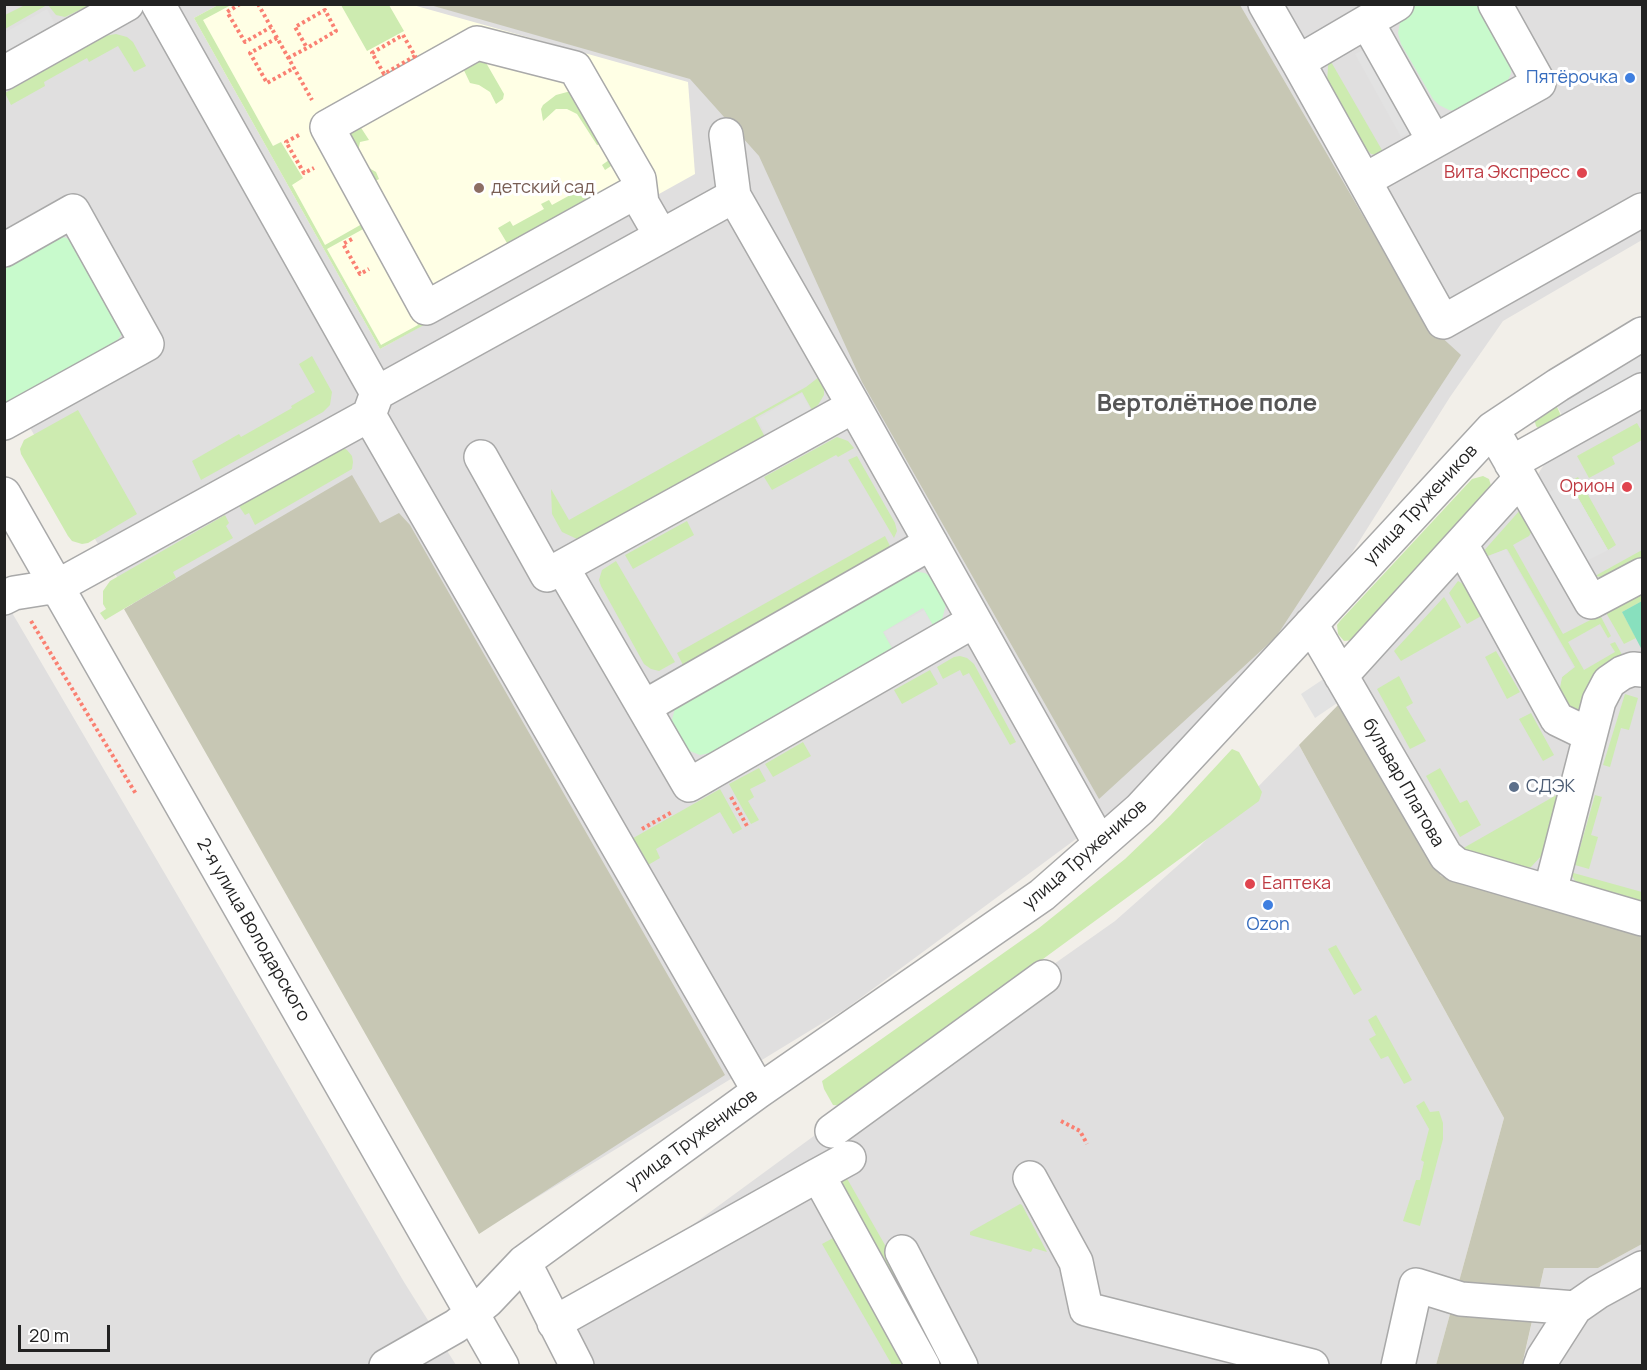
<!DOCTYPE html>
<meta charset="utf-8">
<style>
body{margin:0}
#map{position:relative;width:1647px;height:1370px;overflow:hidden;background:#f2efe9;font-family:Manrope,sans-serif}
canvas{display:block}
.frame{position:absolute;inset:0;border:6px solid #222;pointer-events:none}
.scale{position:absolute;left:18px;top:1325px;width:92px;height:27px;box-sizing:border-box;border:3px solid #222;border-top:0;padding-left:8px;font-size:18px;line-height:21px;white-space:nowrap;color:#222;-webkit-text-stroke:4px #fff;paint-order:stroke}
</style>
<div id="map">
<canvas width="1647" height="1370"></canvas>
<div class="frame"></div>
<div class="scale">20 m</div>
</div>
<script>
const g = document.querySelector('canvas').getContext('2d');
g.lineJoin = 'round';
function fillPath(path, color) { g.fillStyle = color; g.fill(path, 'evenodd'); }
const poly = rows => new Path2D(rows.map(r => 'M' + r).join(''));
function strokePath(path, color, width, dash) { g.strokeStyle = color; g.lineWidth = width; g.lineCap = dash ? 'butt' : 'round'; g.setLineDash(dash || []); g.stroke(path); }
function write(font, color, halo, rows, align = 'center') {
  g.font = font + ' Manrope,sans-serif'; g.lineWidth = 6; g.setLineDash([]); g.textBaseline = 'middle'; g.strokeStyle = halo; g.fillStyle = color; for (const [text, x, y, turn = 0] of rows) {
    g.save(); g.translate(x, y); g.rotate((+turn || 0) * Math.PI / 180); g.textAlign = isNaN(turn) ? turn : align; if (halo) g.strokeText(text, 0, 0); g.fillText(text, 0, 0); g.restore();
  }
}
fillPath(poly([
 [4,5,1642,5,1642,240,1503,321,1450,397,1338,575,1263,678,1118,808,847,1008,495,1223,5,385],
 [1642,397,1642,932,1441,876,1342,701,1538,474,1567,429],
 [4,599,404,1282,456,1365,5,1365],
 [1299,745,1504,1118,1436,1365,564,1366,545,1333,908,1067,1115,921,1200,846],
 [1642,1244,1642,1365,1522,1366,1544,1268,1598,1268]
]), '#e0dfdf');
fillPath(poly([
 [218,5,413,5,688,82,695,174,380,349,194,18]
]), '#ffffe5');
fillPath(poly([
 [430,5,1240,5,1425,322,1461,355,1276,637,1099,799,862,382,759,156,690,79],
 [352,475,380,523,399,513,410,525,725,1075,479,1234,124,609],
 [1342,701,1441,876,1642,932,1642,1244,1598,1268,1544,1268,1522,1365,1436,1365,1504,1118,1299,745]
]), '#c7c7b4');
fillPath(poly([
 [25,5,47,5,5,29,5,15],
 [48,5,90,5,65,17,56,15],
 [218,5,231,5,203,20,273,146,281,142,303,178,292,185,325,245,362,224,365,228,327,249,381,345,418,325,385,265,389,262,424,325,380,349,194,18],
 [341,5,389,5,404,31,367,51],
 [116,34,127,37,133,42,146,66,134,72,118,46,89,62,87,58,44,82,45,86,11,105,5,93,104,36],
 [467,58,485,61,504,94,503,99,496,104,490,92,479,85,470,83,460,62],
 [1330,60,1386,157,1371,154,1363,146,1327,84,1328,66],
 [571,91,614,164,605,170,602,165,609,160,600,144,597,145,577,114,567,109,556,109,543,121,541,109,543,105,556,95],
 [356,120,369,140,360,142,357,157,362,171,369,168,376,172,379,179,366,186,345,130],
 [583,188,591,202,513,253,498,228,510,221,513,226,544,209,541,204,549,200,552,205],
 [312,356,332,392,330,405,323,412,201,480,192,461,239,434,241,437,292,408,291,406,315,392,299,364],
 [819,377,824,387,824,395,818,405,812,410,802,392,755,418,765,437,584,538,577,539,562,532,552,514,551,489,569,520,806,387],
 [1553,398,1562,418,1539,429,1536,426,1534,418],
 [78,410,137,514,88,543,82,544,72,541,68,536,21,454,20,449,24,440],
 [1637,423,1642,432,1642,440,1612,457,1615,464,1589,478,1577,456],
 [837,437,848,441,854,448,838,457,836,455,772,490,764,477],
 [342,447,347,450,352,456,353,462,352,469,255,525,249,513,245,515,239,506],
 [857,456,895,523,897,531,894,538,848,460],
 [1483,476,1489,479,1492,489,1354,640,1344,641,1338,634,1337,625,1340,621,1472,479],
 [1578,477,1616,545,1608,550,1569,482],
 [1521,509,1532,531,1529,536,1513,545,1563,634,1600,615,1611,636,1608,638,1600,624,1568,642,1584,670,1615,652,1610,644,1615,642,1625,660,1582,710,1576,713,1572,712,1560,698,1560,688,1562,677,1575,667,1507,549,1485,557,1481,554],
 [225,515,229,523,226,526,233,538,173,572,176,578,105,620,100,613,106,609,103,604,103,591,110,581],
 [687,521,694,535,633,569,625,555],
 [885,536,892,550,684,667,677,653],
 [1642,550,1642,560,1607,578,1595,576],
 [616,561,675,662,659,671,651,669,644,664,601,586,599,580,602,570],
 [1458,581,1467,586,1483,615,1467,624,1449,593],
 [1642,591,1642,601,1622,612,1636,638,1624,644,1605,611],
 [1444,597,1461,627,1401,661,1394,651],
 [1496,651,1520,692,1507,699,1485,657],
 [960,656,967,658,974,664,1016,742,1010,745,969,673,963,676,960,670,943,679,937,667,954,657],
 [930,670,938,684,902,704,894,690],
 [1399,676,1413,703,1406,707,1426,741,1410,749,1377,689],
 [1625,694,1638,698,1629,730,1621,728,1610,767,1603,765],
 [1531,713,1554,755,1543,761,1519,719],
 [803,742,811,756,773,777,765,764],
 [1232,749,1239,752,1262,792,1259,801,842,1106,833,1105,824,1089,822,1081,1039,928,1125,859,1170,816],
 [759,768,766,781,750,789,754,797,748,801,759,820,751,824,729,784],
 [1440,768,1460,803,1467,800,1481,825,1460,837,1426,776],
 [720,789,742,829,733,834,720,812,656,849,660,858,643,868,628,841],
 [1560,793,1543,854,1531,867,1521,869,1460,850],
 [1595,795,1602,797,1591,835,1598,837,1589,869,1575,865],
 [1570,872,1642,892,1642,904,1581,885,1575,881],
 [1336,945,1362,990,1354,995,1328,949],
 [1376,1015,1412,1080,1404,1084,1388,1056,1381,1059,1369,1039,1376,1035,1368,1020],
 [1424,1101,1430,1112,1439,1111,1443,1123,1443,1139,1420,1226,1403,1221,1416,1180,1420,1180,1424,1162,1421,1160,1429,1129,1416,1106],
 [845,1175,913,1294,903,1300,837,1176],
 [1020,1204,1022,1205,1047,1252,1033,1248,1031,1252,970,1235,970,1232],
 [835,1237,907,1365,892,1365,822,1244]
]), '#cdebb0');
fillPath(poly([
 [1413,5,1479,5,1511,66,1511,73,1506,85,1456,111,1449,110,1439,105,1433,99,1401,44,1398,33,1401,17],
 [59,236,73,240,122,327,121,335,113,347,5,409,5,265],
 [912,571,925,573,935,580,946,604,942,620,934,627,923,608,883,632,893,650,715,752,700,755,687,750,674,730,672,720,675,708]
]), '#c8facc');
fillPath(poly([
 [1642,601,1642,650,1622,612]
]), '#88e0be');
fillPath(poly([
 [47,9,56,26,5,55,4,33],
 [1373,45,1418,127,1401,137,1355,54],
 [1642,348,1642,373,1563,417,1553,398],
 [802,393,811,410,766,435,757,419],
 [1569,482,1608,550,1586,561,1548,493],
 [1506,549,1574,667,1562,677,1559,689,1486,557],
 [924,610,933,626,894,649,884,632],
 [1328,676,1343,699,1315,718,1301,694]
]), '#e2e2e2');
const minor = poly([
 [158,4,377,393,369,415,759,1091],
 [1265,4,1298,62],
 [1397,4,1298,62,1443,322,1642,210],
 [1367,22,1434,141],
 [4,73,127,4],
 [726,135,734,196],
 [1365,180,1539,83,1495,4],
 [639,190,426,308,327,127,477,43,575,68,639,179,642,203,661,236],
 [4,250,73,211,147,344,4,423],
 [377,393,734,196,854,406],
 [1492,429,1591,602,1642,575],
 [481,457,547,575,562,567],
 [1511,463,1642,390],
 [4,494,502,1366],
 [1461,544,1557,719,1590,735],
 [4,598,14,593,58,586,369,415],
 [974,621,689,785,562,567,854,406,1100,844],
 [1311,624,1446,856,1457,865,1468,868,1642,919],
 [1341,676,1520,479],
 [644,707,931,543],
 [1550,892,1599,701,1609,682,1622,673,1633,669,1642,670],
 [832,1131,1044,977],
 [818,1175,849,1158],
 [1030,1178,1076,1262,1086,1309,1312,1366],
 [902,1252,961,1366],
 [524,1262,577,1366],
 [554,1323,818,1175,923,1366],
 [386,1366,456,1326,487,1301,524,1262,759,1091,1042,895,1140,809,1492,429,1558,385,1642,334],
 [1398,1366,1416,1285,1461,1299,1575,1308],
 [1540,1366,1543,1358,1575,1308,1598,1292,1642,1268]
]);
strokePath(minor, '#a9a9a9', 36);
strokePath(poly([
 [240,4,227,12,245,42,271,27],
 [258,4,312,100],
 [403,35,415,56,384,74,372,53,403,35],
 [277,38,250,53,267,83,294,68],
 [288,58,307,48,336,31,325,10,295,27,307,48],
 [299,135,286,142,304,173,314,168],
 [352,239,343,244,360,274,369,269],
 [31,621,136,794],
 [731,797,747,826],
 [642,829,672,812],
 [1061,1121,1080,1131,1087,1144]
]), '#fa8072', 4, [3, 3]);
strokePath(minor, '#fff', 33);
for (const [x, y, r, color] of [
 [1630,78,6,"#3f7fe0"],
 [1582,173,6,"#e0444e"],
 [479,188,6,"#8d6e63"],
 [1627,487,6,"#e0444e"],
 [1514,787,6,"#5c6f8a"],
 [1250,884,6,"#e0444e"],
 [1268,905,6,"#3f7fe0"]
]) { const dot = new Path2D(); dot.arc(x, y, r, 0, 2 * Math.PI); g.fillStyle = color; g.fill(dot); strokePath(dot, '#fff', 2); }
write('18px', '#366cbe', '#fff', [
 ["Пятёрочка",1618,78],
 ["Ozon",1268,925,"center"]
], 'right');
write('18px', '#be3a42', '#fff', [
 ["Вита Экспресс",1570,173],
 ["Орион",1615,487],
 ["Еаптека",1262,884,"left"]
], 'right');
write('18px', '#785e54', '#fff', [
 ["детский сад",491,188]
], 'left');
write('18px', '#222', '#fff', [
 ["улица Тружеников",1421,505,-47],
 ["бульвар Платова",1403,783,60],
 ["улица Тружеников",1085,855,-41],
 ["2-я улица Володарского",253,930,60],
 ["улица Тружеников",692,1140,-36]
]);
write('18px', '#4e5e75', '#fff', [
 ["СДЭК",1526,787]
], 'left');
write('bold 24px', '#555', '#fff', [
 ["Вертолётное поле",1207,404]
]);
</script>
